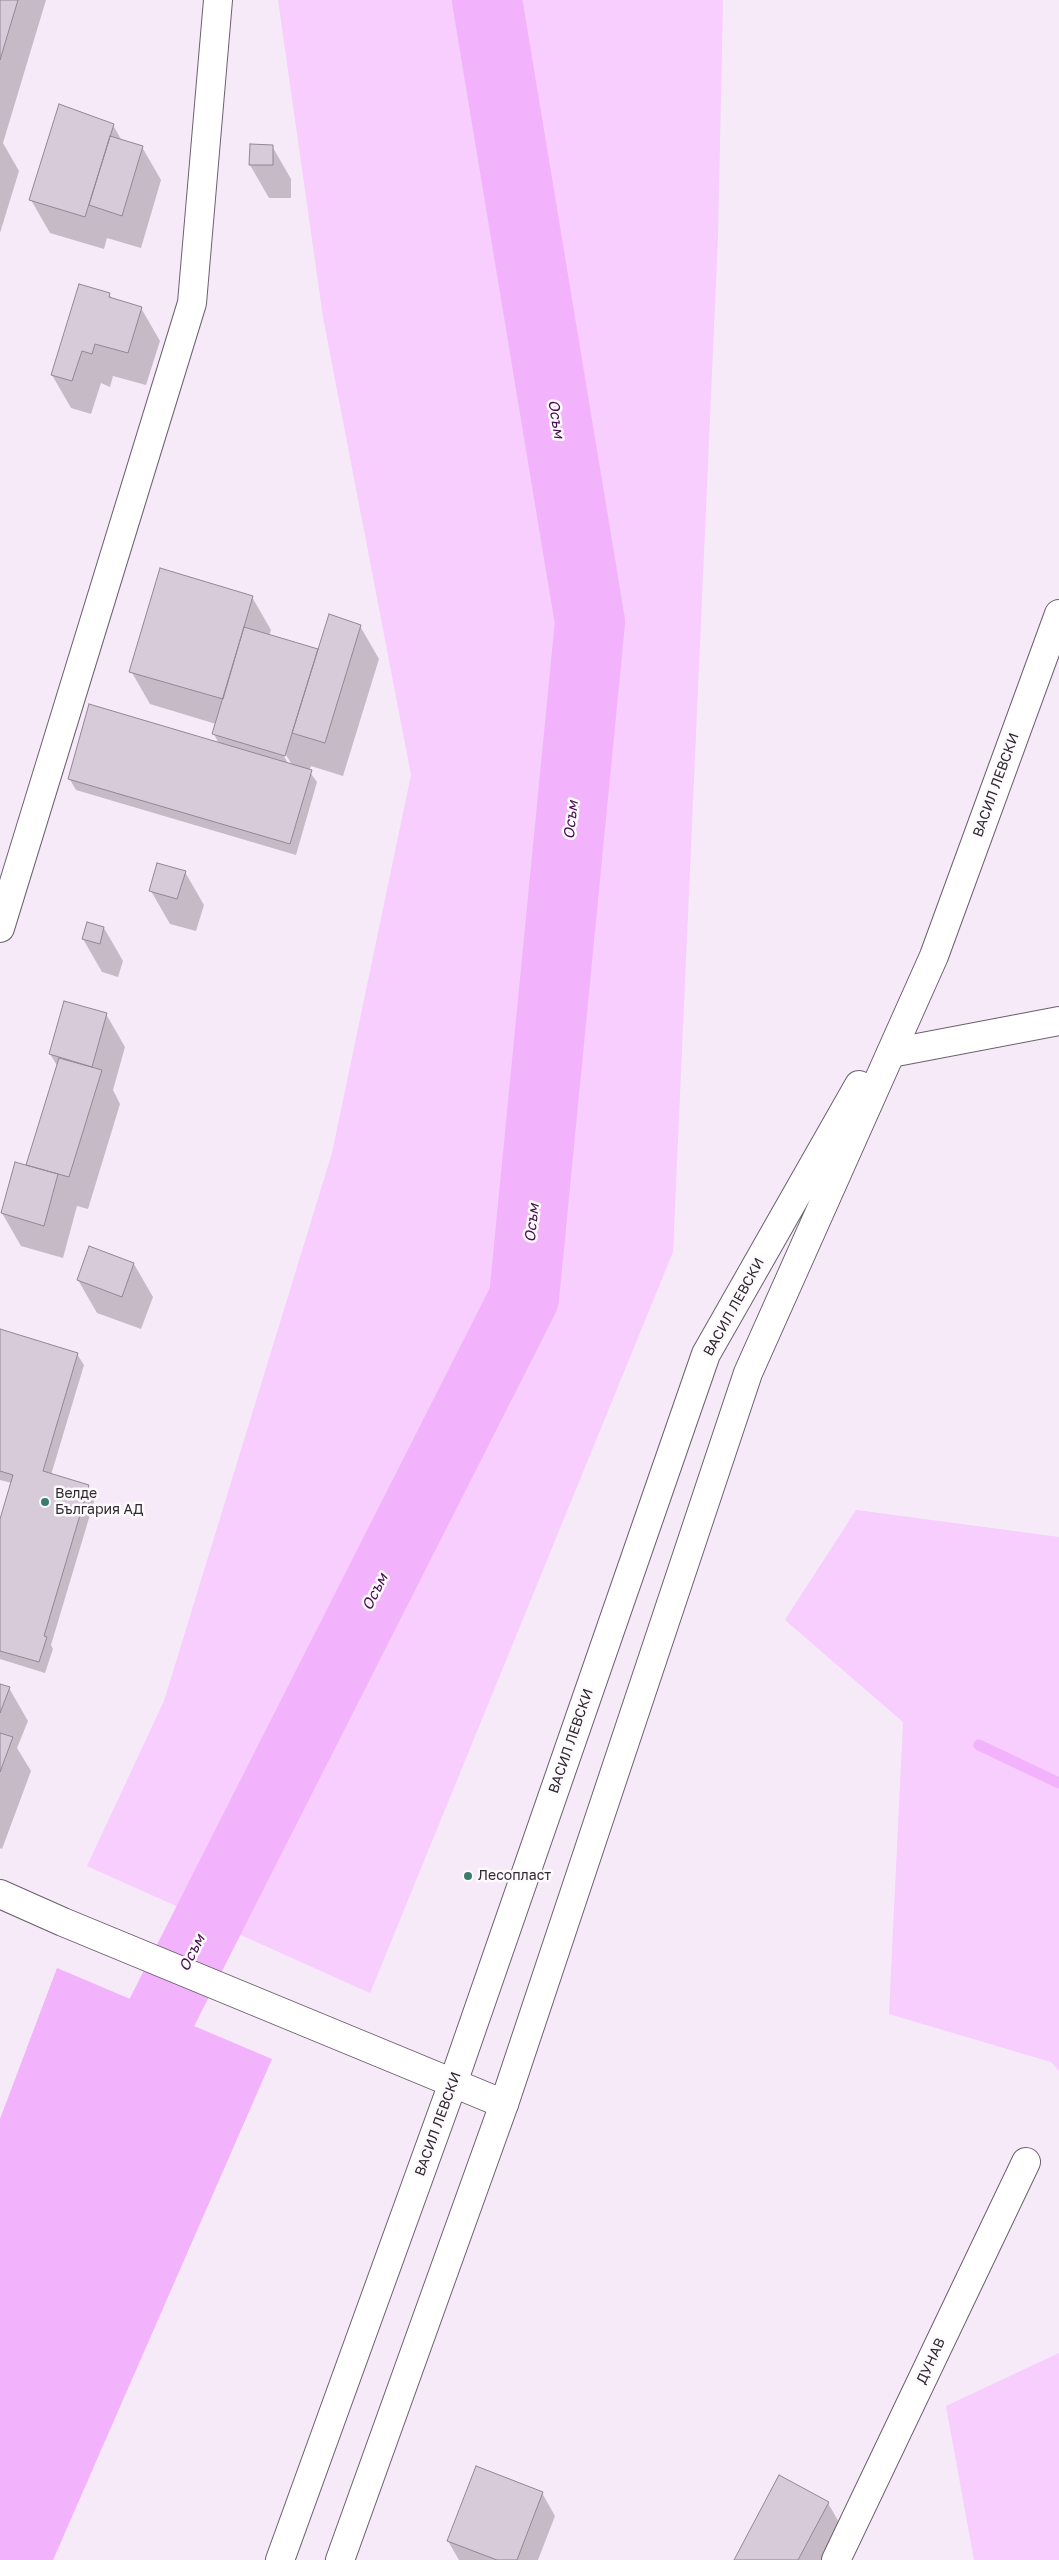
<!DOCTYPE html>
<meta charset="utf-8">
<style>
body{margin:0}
canvas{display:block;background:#f6e9f8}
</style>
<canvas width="1059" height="2560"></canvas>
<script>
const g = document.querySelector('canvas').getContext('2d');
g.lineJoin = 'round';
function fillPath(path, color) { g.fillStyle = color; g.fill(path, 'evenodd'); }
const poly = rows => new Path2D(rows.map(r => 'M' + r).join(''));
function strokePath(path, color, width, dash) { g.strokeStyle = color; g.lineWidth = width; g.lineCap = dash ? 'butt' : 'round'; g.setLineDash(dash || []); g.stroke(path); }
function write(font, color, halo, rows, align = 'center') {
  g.font = font + ' "Golos Text",sans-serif'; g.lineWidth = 5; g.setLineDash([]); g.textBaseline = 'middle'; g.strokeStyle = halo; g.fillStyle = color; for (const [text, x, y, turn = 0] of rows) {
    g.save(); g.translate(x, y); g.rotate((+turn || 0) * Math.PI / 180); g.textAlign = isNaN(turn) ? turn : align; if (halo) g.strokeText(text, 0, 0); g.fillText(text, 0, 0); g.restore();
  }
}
fillPath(poly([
 [278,0,723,0,718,237,673,1252,370,1993,87,1866,164,1701,332,1153,411,775,323,317],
 [856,1510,1059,1537,1059,2071,1051,2062,889,2014,903,1722,785,1620],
 [1059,2353,1059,2560,974,2560,946,2406]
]), '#f7cefd');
fillPath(poly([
 [57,1968,272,2059,53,2560,0,2560,0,2119]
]), '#f2b2fc');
fillPath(poly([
 [0,0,46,0,3,143,19,171,0,233],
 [113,125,122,141,142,147,161,180,141,248,107,238,104,249,50,233,31,200],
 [272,146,291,179,291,198,269,198,250,165],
 [109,294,113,300,141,308,160,341,146,385,113,376,110,387,101,383,91,414,71,408,52,375],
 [252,597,271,630,269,636,319,651,360,626,379,659,343,776,311,766,309,771,317,782,296,855,76,790,69,778,219,744,214,734,216,724,150,704,131,671],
 [283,750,292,765,289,765,281,751],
 [185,872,204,905,196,931,170,924,151,891],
 [104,928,123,961,118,977,102,972,83,939],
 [106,1014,125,1047,113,1090,120,1104,88,1209,77,1206,63,1258,21,1246,2,1213,27,1166,58,1067,50,1054],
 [134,1264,153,1297,141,1329,97,1313,78,1280],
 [0,1330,77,1354,84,1365,51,1475,88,1486,95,1498,51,1645,53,1649,45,1673,0,1659,0,1522,12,1483,0,1480],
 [0,1685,9,1688,28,1721,17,1748,31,1771,2,1849,0,1848],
 [542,2493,555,2516,538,2560,459,2560,448,2541],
 [828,2503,841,2526,823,2560,735,2560]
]), '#0003');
strokePath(poly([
 [979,1745,1059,1783]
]), '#f2b2fc', 11);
strokePath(poly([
 [118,2099,524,1298,590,622,487,0]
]), '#f2b2fc', 70);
const building = poly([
 [0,0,18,0,0,60,0,0],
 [59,104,114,124,85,217,29,200,59,104],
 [110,136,143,146,122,216,89,205,110,136],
 [250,144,273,145,273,165,249,165,250,144],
 [79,284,110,293,109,297,142,307,128,353,95,344,92,354,82,351,72,381,51,375,79,284],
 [160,568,253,596,223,699,129,672,160,568],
 [329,614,361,625,325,743,292,733,329,614],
 [244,627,318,649,285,756,212,734,244,627],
 [89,704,312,770,290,844,68,779,89,704],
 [157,863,186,871,177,899,149,891,157,863],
 [87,922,104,927,100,944,82,939,87,922],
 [64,1001,107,1013,92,1067,49,1054,64,1001],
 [59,1058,102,1070,69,1177,26,1165,59,1058],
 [15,1162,58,1174,44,1226,1,1213,15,1162],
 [89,1246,134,1263,122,1297,77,1280,89,1246],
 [0,1329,78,1353,43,1471,89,1485,44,1636,47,1637,39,1662,0,1651,0,1519,13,1475,0,1471,0,1329],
 [0,1684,10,1687,0,1713,0,1684],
 [0,1733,13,1737,0,1772,0,1733],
 [476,2466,543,2492,517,2560,497,2560,447,2541,476,2466],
 [779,2475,829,2502,798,2560,734,2560,779,2475]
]);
fillPath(building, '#d7cbd9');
strokePath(building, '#928794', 1);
const minor = poly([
 [0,928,192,303,218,0],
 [891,1053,1059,1021],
 [0,1894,63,1922,504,2104],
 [836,2560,1026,2162]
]);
const major = poly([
 [280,2560,453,2083,706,1354,859,1085],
 [340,2560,504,2104,748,1373,934,956,1059,614]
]);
strokePath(minor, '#6b606d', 30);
strokePath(major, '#6b606d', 30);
strokePath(minor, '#fff', 28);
strokePath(major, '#fff', 28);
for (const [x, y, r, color] of [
 [45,1502,5,"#397d71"],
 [468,1876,5,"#397d71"]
]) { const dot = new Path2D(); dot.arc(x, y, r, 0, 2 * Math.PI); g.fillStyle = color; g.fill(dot); strokePath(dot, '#fdfafd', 2); }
write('14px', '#2f2a2f', '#fdfafd', [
 ["ВАСИЛ ЛЕВСКИ",996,785,-70],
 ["ВАСИЛ ЛЕВСКИ",734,1307,-61],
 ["ВАСИЛ ЛЕВСКИ",571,1741,-71],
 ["ВАСИЛ ЛЕВСКИ",438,2124,-70],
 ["ДУНАВ",931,2361,-65]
]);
write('14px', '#2f2a2f', '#fdfafd', [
 ["Велде",55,1494],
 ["България АД",55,1510],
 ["Лесопласт",478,1876]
], 'left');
write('italic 15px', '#470e4f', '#fdfafd', [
 ["Осъм",556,419,81],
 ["Осъм",571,820,-84],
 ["Осъм",532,1223,-84],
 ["Осъм",375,1592,-63],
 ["Осъм",192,1953,-63]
]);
</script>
